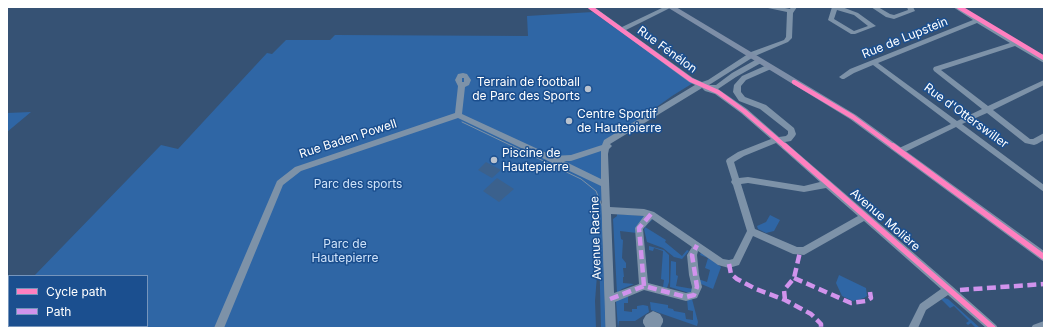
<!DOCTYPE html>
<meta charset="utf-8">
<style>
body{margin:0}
#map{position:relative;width:1051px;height:335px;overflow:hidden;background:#365274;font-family:Inter,sans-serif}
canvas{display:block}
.frame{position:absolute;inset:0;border:8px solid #fff;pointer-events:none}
.legend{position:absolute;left:8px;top:275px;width:140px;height:52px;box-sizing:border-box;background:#1b4f8f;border:1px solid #7695bc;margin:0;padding:5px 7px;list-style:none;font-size:12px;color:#fff}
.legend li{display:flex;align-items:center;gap:8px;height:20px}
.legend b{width:20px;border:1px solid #7695bc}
</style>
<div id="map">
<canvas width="1051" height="335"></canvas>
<div class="frame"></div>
<ul class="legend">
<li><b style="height:5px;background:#ff80c0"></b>Cycle path</li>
<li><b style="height:5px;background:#d193ec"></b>Path</li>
</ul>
</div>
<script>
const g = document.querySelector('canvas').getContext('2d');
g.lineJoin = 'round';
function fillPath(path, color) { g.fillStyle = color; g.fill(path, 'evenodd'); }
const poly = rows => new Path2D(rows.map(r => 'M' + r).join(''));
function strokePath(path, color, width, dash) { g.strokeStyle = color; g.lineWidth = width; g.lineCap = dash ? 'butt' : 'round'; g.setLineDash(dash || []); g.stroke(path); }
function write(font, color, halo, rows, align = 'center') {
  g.font = font + ' Inter,sans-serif'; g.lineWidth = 3; g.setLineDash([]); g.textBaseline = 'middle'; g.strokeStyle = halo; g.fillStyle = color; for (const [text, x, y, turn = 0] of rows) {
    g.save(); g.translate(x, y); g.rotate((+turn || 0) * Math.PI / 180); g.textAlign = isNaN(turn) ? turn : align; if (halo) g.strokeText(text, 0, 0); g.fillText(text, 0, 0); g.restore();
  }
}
fillPath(poly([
 [593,12,693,83,672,96,602,146,603,200,601,201,601,205,604,206,607,328,601,328,599,249,595,301,596,328,7,328,7,304,9,302,9,326,147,326,147,276,34,276,161,145,178,149,267,53,272,54,286,40,330,40,335,35,528,36,527,16],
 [31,112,7,132,7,113],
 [617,214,647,216,637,233,620,231,621,239,623,240,622,258,626,263,626,268,623,268,624,277,623,277,623,283,634,284,622,289,617,293,613,219,617,216],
 [770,215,780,220,774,231,766,233,758,229,757,226,766,222],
 [652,219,653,219,645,227,666,240,665,242,682,256,687,250,689,251,682,259,674,257,663,248,647,242,644,229],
 [649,246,664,250,669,255,669,282,667,288,663,287,664,280,661,279,663,251,654,248,653,251,649,250],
 [701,252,721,267,713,289,699,283,698,279,707,282,710,270,705,268,708,258,700,255],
 [671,261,676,262,676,275,678,276,676,286,693,289,692,291,689,293,670,287],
 [839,275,866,288,867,296,864,298,853,301,842,296,836,283],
 [628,295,628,303,624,303,624,311,632,312,632,309,637,309,637,306,643,305,648,306,649,312,635,321,619,321,618,328,616,301],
 [944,298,948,299,980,328,976,328,971,323,968,325,966,323,969,321,954,306,950,308,941,299],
 [687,299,692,299,698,322,697,326,651,310,650,302,668,305,668,308,673,309,674,311,685,313,686,319,693,320,693,311,688,310]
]), '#2f66a5');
fillPath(poly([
 [486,162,501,170,492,178,478,170],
 [497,178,514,189,499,202,483,191]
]), '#3b618d');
fillPath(poly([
 [587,7,594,7,622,27,664,7,672,7,626,30,693,78,702,82,708,80,751,52,784,40,786,37,787,12,768,8,767,7,780,7,790,9,791,7,797,7,793,13,792,38,788,42,755,56,709,85,716,85,732,73,757,59,761,59,761,63,736,77,718,89,747,109,779,137,786,136,788,134,788,131,760,109,739,101,733,92,734,85,742,76,767,65,771,65,772,67,771,69,746,80,741,86,741,92,745,97,766,105,794,128,796,134,795,136,791,141,785,142,952,286,996,325,998,328,986,328,948,295,926,310,918,328,908,328,920,304,941,289,864,221,804,255,793,254,753,236,739,265,729,268,718,265,698,251,697,255,699,275,702,287,697,298,686,301,644,290,615,302,616,328,606,328,601,186,458,118,301,171,283,185,224,328,214,328,277,181,295,167,455,113,458,86,455,80,458,74,463,73,467,74,471,80,469,85,465,87,462,114,553,156,571,155,602,145,604,140,695,85,689,82,587,7],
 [462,78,464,78,464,82,462,82,462,78],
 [702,88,705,91,715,94,741,113,771,139,738,152,727,159,726,161,732,180,731,182,733,185,747,231,733,259,729,260,723,259,654,212,644,209,610,207,608,154,609,149,612,146,610,144,702,88],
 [776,143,820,182,804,186,748,177,739,178,734,162,744,156,776,143],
 [601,151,601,179,564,161,571,161,601,151],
 [748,183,804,192,826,188,858,216,803,247,797,247,755,229,741,184,748,183],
 [611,214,644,216,635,228,639,284,614,293,611,214],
 [652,219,692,247,687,255,689,275,692,287,691,292,686,293,648,283,643,229,652,219],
 [832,7,842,7,858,13,876,26,855,34,851,34,828,20,832,7],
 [837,10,854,15,868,26,854,31,834,19,837,10],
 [871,7,878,7,890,14,894,15,908,10,907,7,913,7,915,11,894,19,886,17,871,7],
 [953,7,960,7,1044,58,1044,63,1015,46,941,70,988,106,1044,80,1044,85,993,110,1030,139,1033,139,1044,133,1044,140,1037,144,1034,145,1025,143,987,113,962,124,1044,185,1044,192,956,127,903,153,897,153,896,151,897,149,951,124,873,65,854,73,844,79,842,79,839,77,850,69,973,20,953,7],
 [977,23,1010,43,934,67,933,69,934,71,982,109,957,121,878,63,977,23],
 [653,311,660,314,663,319,663,322,660,328,646,328,643,323,643,320,646,315,653,311],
 [1044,321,1044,328,1031,328,1033,325,1044,321]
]), '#7d92a8');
fillPath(poly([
 [667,7,676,7,856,115,1044,251,1044,262,850,119,667,7]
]), '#7d8ea7');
strokePath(poly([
 [462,122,581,179,596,191,602,206,606,328]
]), '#7e92a7', 1);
strokePath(poly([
 [729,264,731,274,737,279,756,289,785,300,811,314,821,324,821,328],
 [794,278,851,303,866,301,871,298,870,292],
 [644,286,639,228,651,214],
 [960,290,1044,284],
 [610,299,644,286,686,297,694,295,697,287,692,255,697,245],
 [785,300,784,290,794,278,800,252]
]), '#d193ec', 4.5, [9, 4.5]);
strokePath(poly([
 [590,7,691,80,718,92,744,111,786,147],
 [959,7,1044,58],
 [794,82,853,117,894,147]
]), '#ff80c0', 4.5);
strokePath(poly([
 [785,146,993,328],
 [893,146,1044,257]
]), '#ff80c0', 5.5);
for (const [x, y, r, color] of [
 [588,89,4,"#b9c2ce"],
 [569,121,4,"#b9c2ce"],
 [494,160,4,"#b9c2ce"]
]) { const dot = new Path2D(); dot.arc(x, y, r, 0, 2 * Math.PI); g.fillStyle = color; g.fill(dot); strokePath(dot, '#1b4f8f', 1.5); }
write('12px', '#fff', '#1b4f8f', [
 ["Rue de Lupstein",905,38,-22],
 ["Rue Fénélon",667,50,36],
 ["Rue d'Otterswiller",966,116,36],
 ["Rue Baden Powell",348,139,-18],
 ["Avenue Molière",885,220,41],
 ["Avenue Racine",596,238,-92]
]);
write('12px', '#fff', '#1b4f8f', [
 ["Terrain de football",580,82,"right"],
 ["de Parc des Sports",580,96,"right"],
 ["Centre Sportif",577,114],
 ["de Hautepierre",577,128],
 ["Piscine de",502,153],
 ["Hautepierre",502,167]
], 'left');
write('12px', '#cfe3fa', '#1b4f8f', [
 ["Parc des sports",358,184],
 ["Parc de",345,244],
 ["Hautepierre",345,258]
]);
</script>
